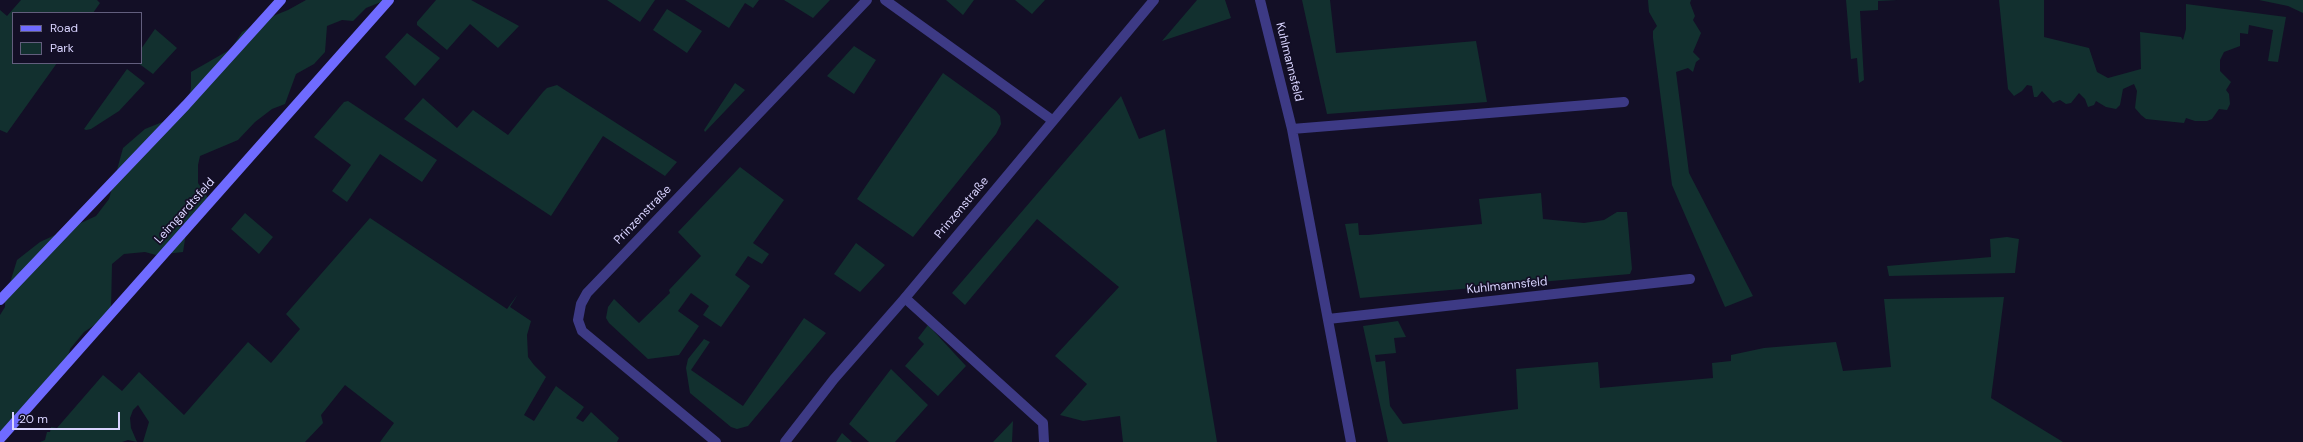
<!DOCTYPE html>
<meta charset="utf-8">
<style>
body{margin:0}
#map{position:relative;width:2303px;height:442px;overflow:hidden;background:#130f26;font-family:"DM Sans",sans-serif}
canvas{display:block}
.legend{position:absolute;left:12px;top:12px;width:130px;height:52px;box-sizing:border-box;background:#130f26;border:1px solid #625e7d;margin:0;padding:5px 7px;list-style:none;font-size:12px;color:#d9d4ff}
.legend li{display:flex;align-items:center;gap:8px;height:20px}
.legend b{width:20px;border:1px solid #625e7d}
.scale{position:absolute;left:12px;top:412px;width:108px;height:18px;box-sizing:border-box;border:2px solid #d9d4ff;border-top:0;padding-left:5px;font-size:12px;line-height:14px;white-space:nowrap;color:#d9d4ff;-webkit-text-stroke:3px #130f26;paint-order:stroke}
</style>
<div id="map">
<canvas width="2303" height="442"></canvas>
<ul class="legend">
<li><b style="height:5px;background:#6f6bff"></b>Road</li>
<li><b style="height:11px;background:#12302f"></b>Park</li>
</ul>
<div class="scale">20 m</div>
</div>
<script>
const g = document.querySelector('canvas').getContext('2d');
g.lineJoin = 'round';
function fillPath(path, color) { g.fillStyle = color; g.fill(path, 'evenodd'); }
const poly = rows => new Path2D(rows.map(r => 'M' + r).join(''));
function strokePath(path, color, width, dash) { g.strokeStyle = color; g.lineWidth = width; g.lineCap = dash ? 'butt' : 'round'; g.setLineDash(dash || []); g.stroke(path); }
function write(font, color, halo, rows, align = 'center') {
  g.font = font + ' "DM Sans",sans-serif'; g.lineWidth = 3.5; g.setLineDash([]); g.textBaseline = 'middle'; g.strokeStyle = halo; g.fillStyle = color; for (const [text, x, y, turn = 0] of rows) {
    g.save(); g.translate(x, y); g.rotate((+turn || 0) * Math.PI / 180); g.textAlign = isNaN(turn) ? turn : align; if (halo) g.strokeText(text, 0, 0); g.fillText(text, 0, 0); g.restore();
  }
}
fillPath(poly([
 [21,0,97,0,100,3,93,13,13,13,13,63,57,63,7,133,0,130,0,10,7,16],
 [306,0,386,0,366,8,353,21,342,20,327,26,325,52,314,64,296,74,285,104,272,109,255,122,238,140,200,156,198,165,198,183,210,201,186,233,183,252,156,255,145,252,124,254,112,264,111,310,105,318,84,332,70,349,66,363,31,404,25,420,0,431,0,315,5,307,5,299,17,260,40,242,96,216,109,199,123,148,145,129,165,121,187,105,191,88,191,72,231,49,242,32,263,20,288,10],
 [436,0,471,0,519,26,498,48,470,24,447,50,417,25,417,22],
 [607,0,655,0,640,22],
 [685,0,759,0,753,8,745,3,729,28],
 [784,0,830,0,813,18],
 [946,0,974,0,963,15],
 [1015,0,1045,0,1032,14],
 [1197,0,1225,0,1231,18,1162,41],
 [1302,0,1330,0,1336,53,1476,41,1487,102,1327,114],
 [1648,0,1691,0,1690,3,1695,16,1693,20,1701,33,1693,52,1700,59,1696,62,1693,72,1688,68,1676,72,1689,173,1753,296,1725,307,1672,185,1653,38,1653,31,1657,26,1649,12],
 [1846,0,1897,0,1878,1,1878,10,1860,11,1864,80,1859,83,1857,58,1851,59],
 [1999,0,2044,0,2044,37,2089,48,2097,72,2108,78,2141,69,2140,32,2181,37,2183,40,2186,29,2186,4,2286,17,2278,62,2268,61,2273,30,2249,25,2248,34,2240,33,2240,46,2224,52,2220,60,2220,71,2231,82,2226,90,2229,94,2230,104,2227,110,2219,109,2212,119,2207,121,2195,121,2186,118,2184,123,2146,119,2141,115,2135,108,2137,91,2134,84,2123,89,2120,105,2116,109,2106,107,2096,101,2094,105,2088,107,2085,99,2079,93,2071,103,2066,104,2060,100,2053,103,2042,91,2037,97,2034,97,2032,86,2027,85,2022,91,2014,96,2008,89],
 [2259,0,2303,0,2303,13,2288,6],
 [667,9,702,31,687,53,653,30],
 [155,29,177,48,153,74,138,63,141,63,141,49],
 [407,33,440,58,415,86,385,57],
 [854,46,876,60,854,94,827,76],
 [127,69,145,83,119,111,91,129,86,130,84,129],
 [943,73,996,111,1000,116,1001,124,996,134,913,237,857,199],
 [735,83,745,90,705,132,704,130],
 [557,85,677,162,665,176,603,136,551,216,404,119,423,98,457,128,473,110,508,135,543,92,547,88],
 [1121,96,1139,139,1165,129,1217,442,1123,442,1120,416,1083,421,1060,415,1087,384,1055,356,1119,287,1037,219,965,305,952,293],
 [348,101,437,160,422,182,380,154,347,202,332,191,351,165,314,137,344,102],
 [740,167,784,200,753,243,769,254,762,264,748,256,735,275,750,286,721,327,703,315,709,306,691,293,678,311,699,326,679,355,648,359,609,323,606,318,608,307,614,299,639,323,670,293,669,290,701,256,678,232],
 [1541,193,1543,219,1584,223,1604,220,1617,212,1627,212,1632,269,1630,274,1360,298,1345,224,1358,223,1359,235,1368,235,1482,224,1479,199],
 [245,213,273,237,259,254,231,229],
 [370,218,507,309,518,294,510,307,531,321,527,335,528,357,534,365,546,377,524,415,534,421,556,386,584,407,576,418,583,422,591,412,619,438,617,442,380,442,394,423,345,385,321,415,323,423,305,442,143,442,149,422,138,405,133,410,130,418,131,428,137,442,128,440,122,442,40,442,45,440,47,432,50,432,51,427,57,428,103,375,122,391,139,372,184,415,248,342,271,363,300,329,286,314],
 [2007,237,2019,239,2015,273,1889,276,1887,266,1991,257,1990,239],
 [856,243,885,265,860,292,834,274],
 [2004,297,1991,398,2063,442,1388,442,1363,326,1398,321,1406,337,1394,338,1396,353,1375,355,1376,362,1385,361,1390,406,1403,424,1518,409,1516,369,1598,362,1600,388,1713,378,1712,363,1731,361,1731,355,1764,348,1836,342,1843,371,1891,367,1884,299],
 [804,318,826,333,748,426,737,429,731,427,690,393,686,368,688,359,704,339,710,342,691,370,743,406],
 [928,325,966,366,938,396,905,366,924,344,918,338],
 [891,369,928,405,895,442,869,442,849,424],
 [1013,421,1012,442,993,442],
 [842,433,852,442,836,442]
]), '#12302f');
strokePath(poly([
 [905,298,1043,423,1044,442]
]), '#3d3a85', 10);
strokePath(poly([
 [885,0,1052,120],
 [1260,0,1292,129,1351,442],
 [1292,129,1624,102],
 [1328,319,1690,279],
 [716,442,582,331,578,320,581,304,587,293,612,267,867,0],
 [785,442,834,379,905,298,1154,0]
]), '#3d3a85', 10);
strokePath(poly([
 [0,300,186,105,281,0],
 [0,439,389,0]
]), '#6f6bff', 10);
write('12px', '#d9d4ff', '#130f26', [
 ["Kuhlmannsfeld",1289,62,76],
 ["Prinzenstraße",962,208,-50],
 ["Leimgardtsfeld",185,211,-48],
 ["Prinzenstraße",643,215,-46],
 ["Kuhlmannsfeld",1507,286,-6]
]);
</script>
